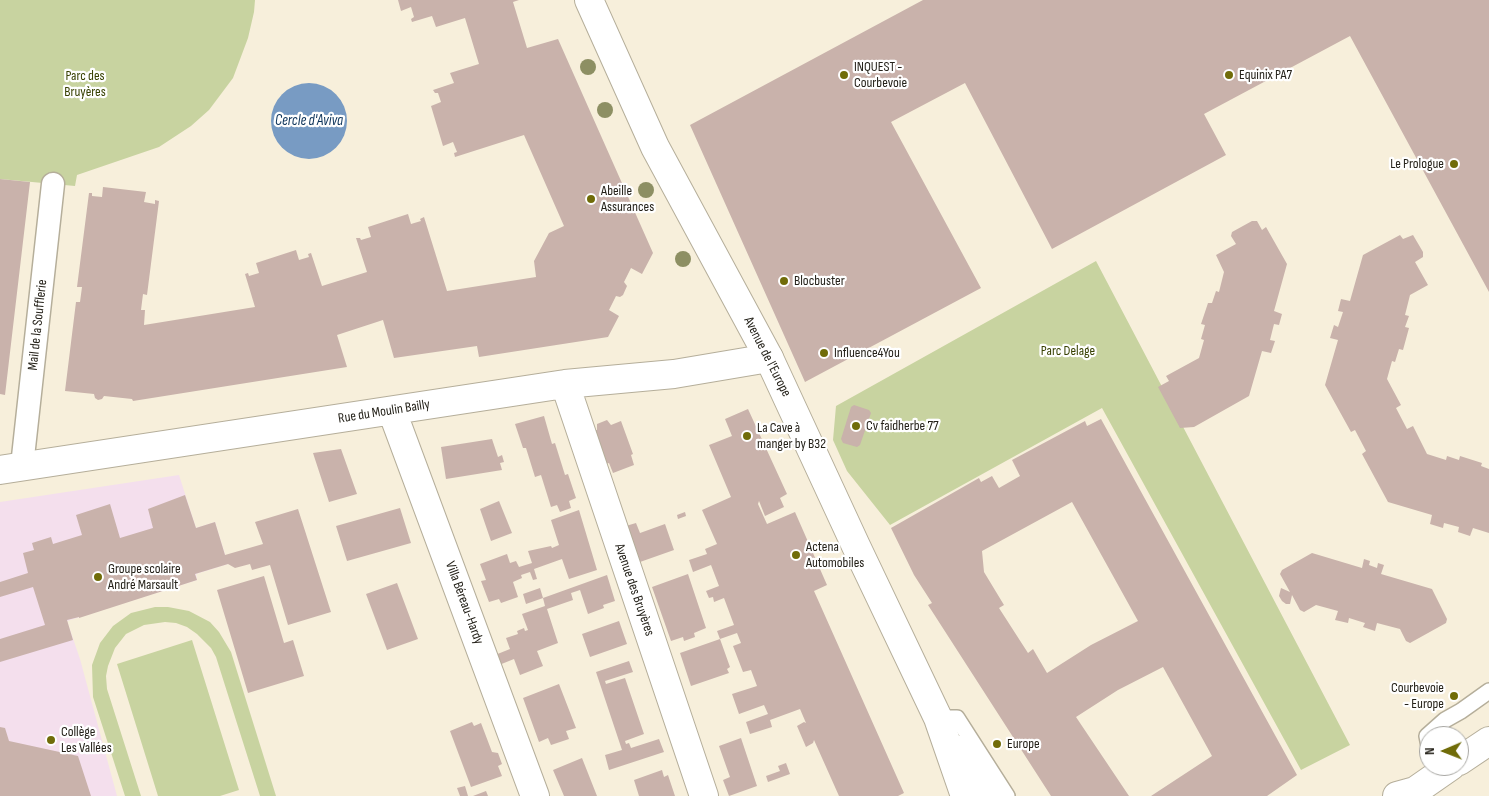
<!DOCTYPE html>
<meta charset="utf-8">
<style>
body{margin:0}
#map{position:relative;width:1489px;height:796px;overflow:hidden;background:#f7efdb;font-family:"Sofia Sans Condensed",sans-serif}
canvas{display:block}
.north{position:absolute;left:1419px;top:726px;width:50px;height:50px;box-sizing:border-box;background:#fff;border:1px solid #a8a7a3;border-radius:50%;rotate:269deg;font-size:14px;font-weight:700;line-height:20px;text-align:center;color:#25221a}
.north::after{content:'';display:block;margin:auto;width:18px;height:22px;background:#706c09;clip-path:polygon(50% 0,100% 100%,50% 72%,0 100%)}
</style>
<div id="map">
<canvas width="1489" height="796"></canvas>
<div class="north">N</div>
</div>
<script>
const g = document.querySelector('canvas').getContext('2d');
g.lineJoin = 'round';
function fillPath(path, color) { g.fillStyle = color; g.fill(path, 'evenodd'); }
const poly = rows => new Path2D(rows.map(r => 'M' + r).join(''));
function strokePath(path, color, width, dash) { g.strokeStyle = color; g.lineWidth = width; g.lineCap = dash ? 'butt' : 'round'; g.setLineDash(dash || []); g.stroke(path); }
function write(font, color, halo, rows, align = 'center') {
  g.font = font + ' "Sofia Sans Condensed",sans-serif'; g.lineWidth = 4.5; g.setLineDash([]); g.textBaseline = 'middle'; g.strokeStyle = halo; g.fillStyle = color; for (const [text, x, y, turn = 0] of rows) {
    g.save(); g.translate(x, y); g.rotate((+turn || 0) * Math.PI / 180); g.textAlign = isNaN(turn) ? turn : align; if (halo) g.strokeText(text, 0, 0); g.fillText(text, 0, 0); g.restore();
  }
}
fillPath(poly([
 [179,475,196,528,215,522,228,564,196,574,197,580,67,621,80,659,117,796,0,796,0,502]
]), '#f4dfed');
fillPath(poly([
 [0,0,255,0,254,12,248,38,233,78,209,110,191,126,159,147,77,175,75,186,0,179],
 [1096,261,1350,745,1301,770,1102,408,890,525,847,471,833,440,836,406],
 [155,607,168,607,189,611,210,622,219,632,231,652,276,796,260,796,216,657,211,648,197,634,187,627,176,623,165,622,144,625,126,634,115,648,108,666,106,676,107,689,141,796,125,796,93,697,92,665,100,643,113,626,131,613],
 [192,640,239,790,220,796,158,796,117,664]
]), '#c8d3a0');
fillPath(poly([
 '271 121a38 38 0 1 1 76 0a38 38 0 1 1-76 0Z'
]), '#789bc3');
fillPath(poly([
 [398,0,519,0,513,2,527,48,558,39,653,253,642,274,631,268,624,282,627,286,623,295,620,297,616,296,609,310,619,316,608,337,479,357,477,346,394,358,383,320,337,335,347,367,133,401,132,399,104,396,102,399,98,400,95,398,94,394,65,391,76,302,80,302,82,287,77,287,89,193,92,193,92,196,102,197,103,187,146,192,144,202,155,204,155,200,159,201,147,295,143,294,141,310,145,310,144,325,255,307,245,274,248,273,249,276,259,273,256,263,296,250,299,260,309,257,308,254,311,253,322,286,367,272,356,238,360,238,361,240,371,237,368,227,408,214,411,224,421,221,420,219,424,217,447,291,536,277,534,261,549,233,564,226,524,135,455,157,454,153,457,152,453,142,443,146,431,106,441,102,438,93,435,93,433,90,454,83,450,73,479,64,465,18,436,27,432,16,412,22,411,19,414,17,411,7,401,11],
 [923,0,1489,0,1489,292,1350,36,1204,114,1226,155,1052,249,965,83,891,122,981,288,805,382,690,125],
 [0,179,30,182,5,395,0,394],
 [1252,221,1257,221,1262,230,1266,227,1287,264,1274,311,1282,314,1279,325,1274,324,1270,340,1275,341,1271,353,1262,351,1249,396,1194,427,1180,428,1158,387,1169,381,1166,376,1199,358,1204,340,1201,339,1205,325,1201,324,1208,303,1212,303,1216,291,1219,292,1224,272,1216,255,1236,244,1231,236,1232,232],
 [1400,235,1403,239,1413,235,1423,252,1423,257,1415,262,1428,285,1410,295,1405,315,1409,316,1405,327,1409,328,1403,350,1399,349,1395,362,1392,361,1387,379,1401,405,1396,408,1407,429,1413,426,1427,454,1446,460,1447,456,1459,460,1460,456,1482,463,1481,466,1489,469,1489,533,1473,528,1470,536,1458,532,1459,527,1444,523,1443,528,1430,524,1432,515,1388,502,1362,454,1366,451,1355,430,1351,432,1325,385,1338,340,1330,338,1334,325,1338,327,1343,312,1338,311,1341,299,1350,301,1363,255],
 [854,405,869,410,871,413,860,445,857,447,843,443,841,439,851,407],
 [748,409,787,494,780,498,784,507,765,516,759,501,758,504,767,524,795,512,827,585,814,591,904,793,898,796,839,796,814,740,813,743,806,747,797,726,804,722,806,723,800,709,770,720,772,727,750,734,746,722,768,714,764,705,739,714,732,694,757,686,751,670,743,672,733,646,741,643,737,633,720,639,717,631,734,625,724,598,714,602,713,597,709,598,706,591,719,586,711,565,693,572,689,560,707,554,705,549,717,544,702,510,731,497,709,445,732,436,725,419],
 [544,416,552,444,555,443,565,475,568,474,576,498,569,501,571,508,560,512,557,505,551,507,541,475,535,477,526,448,523,448,515,424],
 [1101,419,1297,775,1267,796,1151,796,1212,756,1163,667,1118,690,1076,717,1129,796,1051,796,928,605,932,603,914,575,891,528,979,478,981,482,992,476,999,488,1020,476,1012,460,1085,421,1087,426],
 [1072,502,1138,621,1091,645,1047,673,1033,649,1028,653,999,608,1004,605,984,572,982,551],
 [607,420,611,425,621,421,633,454,631,455,634,465,613,473,609,463,606,464,595,430,597,430,597,424],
 [492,439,498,457,502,455,504,462,500,463,502,470,446,479,441,447],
 [341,449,357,494,329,502,313,453],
 [185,495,196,528,215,522,225,555,263,544,255,522,298,509,331,612,288,625,270,565,252,570,250,564,235,568,228,564,195,574,197,580,79,618,79,617,67,620,73,640,0,662,0,639,45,625,33,587,0,597,0,582,28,573,23,553,34,550,32,543,51,537,53,544,82,535,76,515,110,504,120,538,153,528,148,509],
 [499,501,512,533,491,541,480,509],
 [400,508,411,543,347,561,336,526],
 [579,510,597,570,569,579,562,559,534,569,537,579,533,580,530,572,521,575,522,578,513,582,518,597,501,603,499,599,489,602,481,581,486,580,480,564,507,554,510,563,516,561,519,567,532,563,528,551,551,546,552,548,559,545,551,520],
 [685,512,686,516,678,519,677,515],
 [636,523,640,533,665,524,674,550,640,562,631,536,619,528],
 [1312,553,1362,568,1364,559,1370,561,1369,565,1377,568,1378,563,1384,565,1381,574,1432,589,1447,619,1446,623,1410,643,1406,641,1400,629,1377,623,1375,631,1363,627,1365,623,1349,618,1348,623,1335,620,1338,611,1316,605,1304,612,1300,610,1292,595,1290,604,1286,604,1282,601,1279,596,1281,588,1290,592,1280,574,1282,570],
 [688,574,706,628,694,633,695,637,684,641,683,637,671,641,652,587],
 [607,575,615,601,603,605,604,608,588,614,580,590,571,593,573,600,547,609,558,643,537,651,543,666,520,675,514,659,499,665,495,655,510,649,506,638,518,634,517,631,524,628,525,631,528,630,522,614,545,606,543,598],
 [264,576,284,643,293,640,304,676,248,693,217,590],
 [397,583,418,639,387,650,366,594],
 [540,588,543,598,526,604,523,594],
 [619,621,627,644,590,657,582,634],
 [720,639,730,667,727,669,729,673,691,686,680,653],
 [629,661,633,672,605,681,606,684,625,678,644,734,625,741,626,744,629,743,631,748,659,739,664,752,609,770,605,755,622,750,596,672],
 [559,684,576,728,566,731,569,739,551,745,548,738,539,742,523,698],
 [472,722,474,726,481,723,492,752,498,753,502,764,498,766,502,776,471,787,450,731],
 [0,727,5,728,9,741,78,756,91,796,0,796],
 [741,738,757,786,729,796,723,780,730,777,719,746],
 [582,758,597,796,564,796,553,770],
 [786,763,790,774,768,782,766,776,780,771,778,766],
 [662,770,664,777,668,775,675,796,639,796,634,780],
 [465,786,468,796,460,796,457,788],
 [486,791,488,796,473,796]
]), '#c9b2ab');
const service = poly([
 [938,718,957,718,1007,796],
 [1429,746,1427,736,1445,720,1461,711,1489,691]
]);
const pedestrian = poly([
 [22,466,53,184]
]);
const minor = poly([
 [565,384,704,796],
 [392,411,535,796],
 [0,470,565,384,674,374,769,358]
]);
const secondary = poly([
 [589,0,655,147,769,358,856,546,938,718,965,796],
 [960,750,990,796],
 [1459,761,1489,741],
 [1397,796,1415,791,1451,766]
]);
strokePath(service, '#b5ae9a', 18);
strokePath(pedestrian, '#b5ae9a', 25);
strokePath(minor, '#b5ae9a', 30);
strokePath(secondary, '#b5ae9a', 30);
strokePath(service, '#fff', 15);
strokePath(pedestrian, '#fff', 22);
strokePath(minor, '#fff', 28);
strokePath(secondary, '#fff', 28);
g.fillStyle = '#8d8f63';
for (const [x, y] of [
 [588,67],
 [605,110],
 [646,190],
 [683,259]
]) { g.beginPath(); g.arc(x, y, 8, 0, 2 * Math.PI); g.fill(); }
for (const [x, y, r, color] of [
 [844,75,5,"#706c09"],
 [1229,75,5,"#706c09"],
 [1454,164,5,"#706c09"],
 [591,199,5,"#706c09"],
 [784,281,5,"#706c09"],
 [824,353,5,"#706c09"],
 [856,426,5,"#706c09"],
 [747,436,5,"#706c09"],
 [796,555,5,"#706c09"],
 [98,577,5,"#706c09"],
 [1454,696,5,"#706c09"],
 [51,740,5,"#706c09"],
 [997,744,5,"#706c09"]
]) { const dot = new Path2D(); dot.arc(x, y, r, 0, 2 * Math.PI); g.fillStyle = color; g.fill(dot); strokePath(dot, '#fff', 2); }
write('14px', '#25221a', '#fff', [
 ["INQUEST -",854,67],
 ["Courbevoie",854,83],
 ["Equinix PA7",1239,75],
 ["Le Prologue",1444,164,"right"],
 ["Abeille",601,191],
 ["Assurances",601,207],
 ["Blocbuster",794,281],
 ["Influence4You",834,353],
 ["Cv faidherbe 77",866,426],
 ["La Cave à",757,428],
 ["manger by B32",757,444],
 ["Actena",806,547],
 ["Automobiles",806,563],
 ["Groupe scolaire",108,569],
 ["André Marsault",108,585],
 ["Courbevoie",1444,688,"right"],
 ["- Europe",1444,704,"right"],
 ["Collège",61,732],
 ["Les Vallées",61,748],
 ["Europe",1007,744]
], 'left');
write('14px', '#374001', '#fff', [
 ["Parc des",85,76],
 ["Bruyères",85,92],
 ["Parc Delage",1068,351]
]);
write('14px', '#25221a', '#fff', [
 ["Mail de la Soufflerie",38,325,-84],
 ["Avenue de l'Europe",767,357,63],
 ["Rue du Moulin Bailly",384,412,-9],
 ["Avenue des Bruyères",634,590,71],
 ["Villa Béreau-Hardy",464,603,70]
]);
write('italic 15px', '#0b3259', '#fff', [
 ["Cercle d'Aviva",309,121]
]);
</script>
